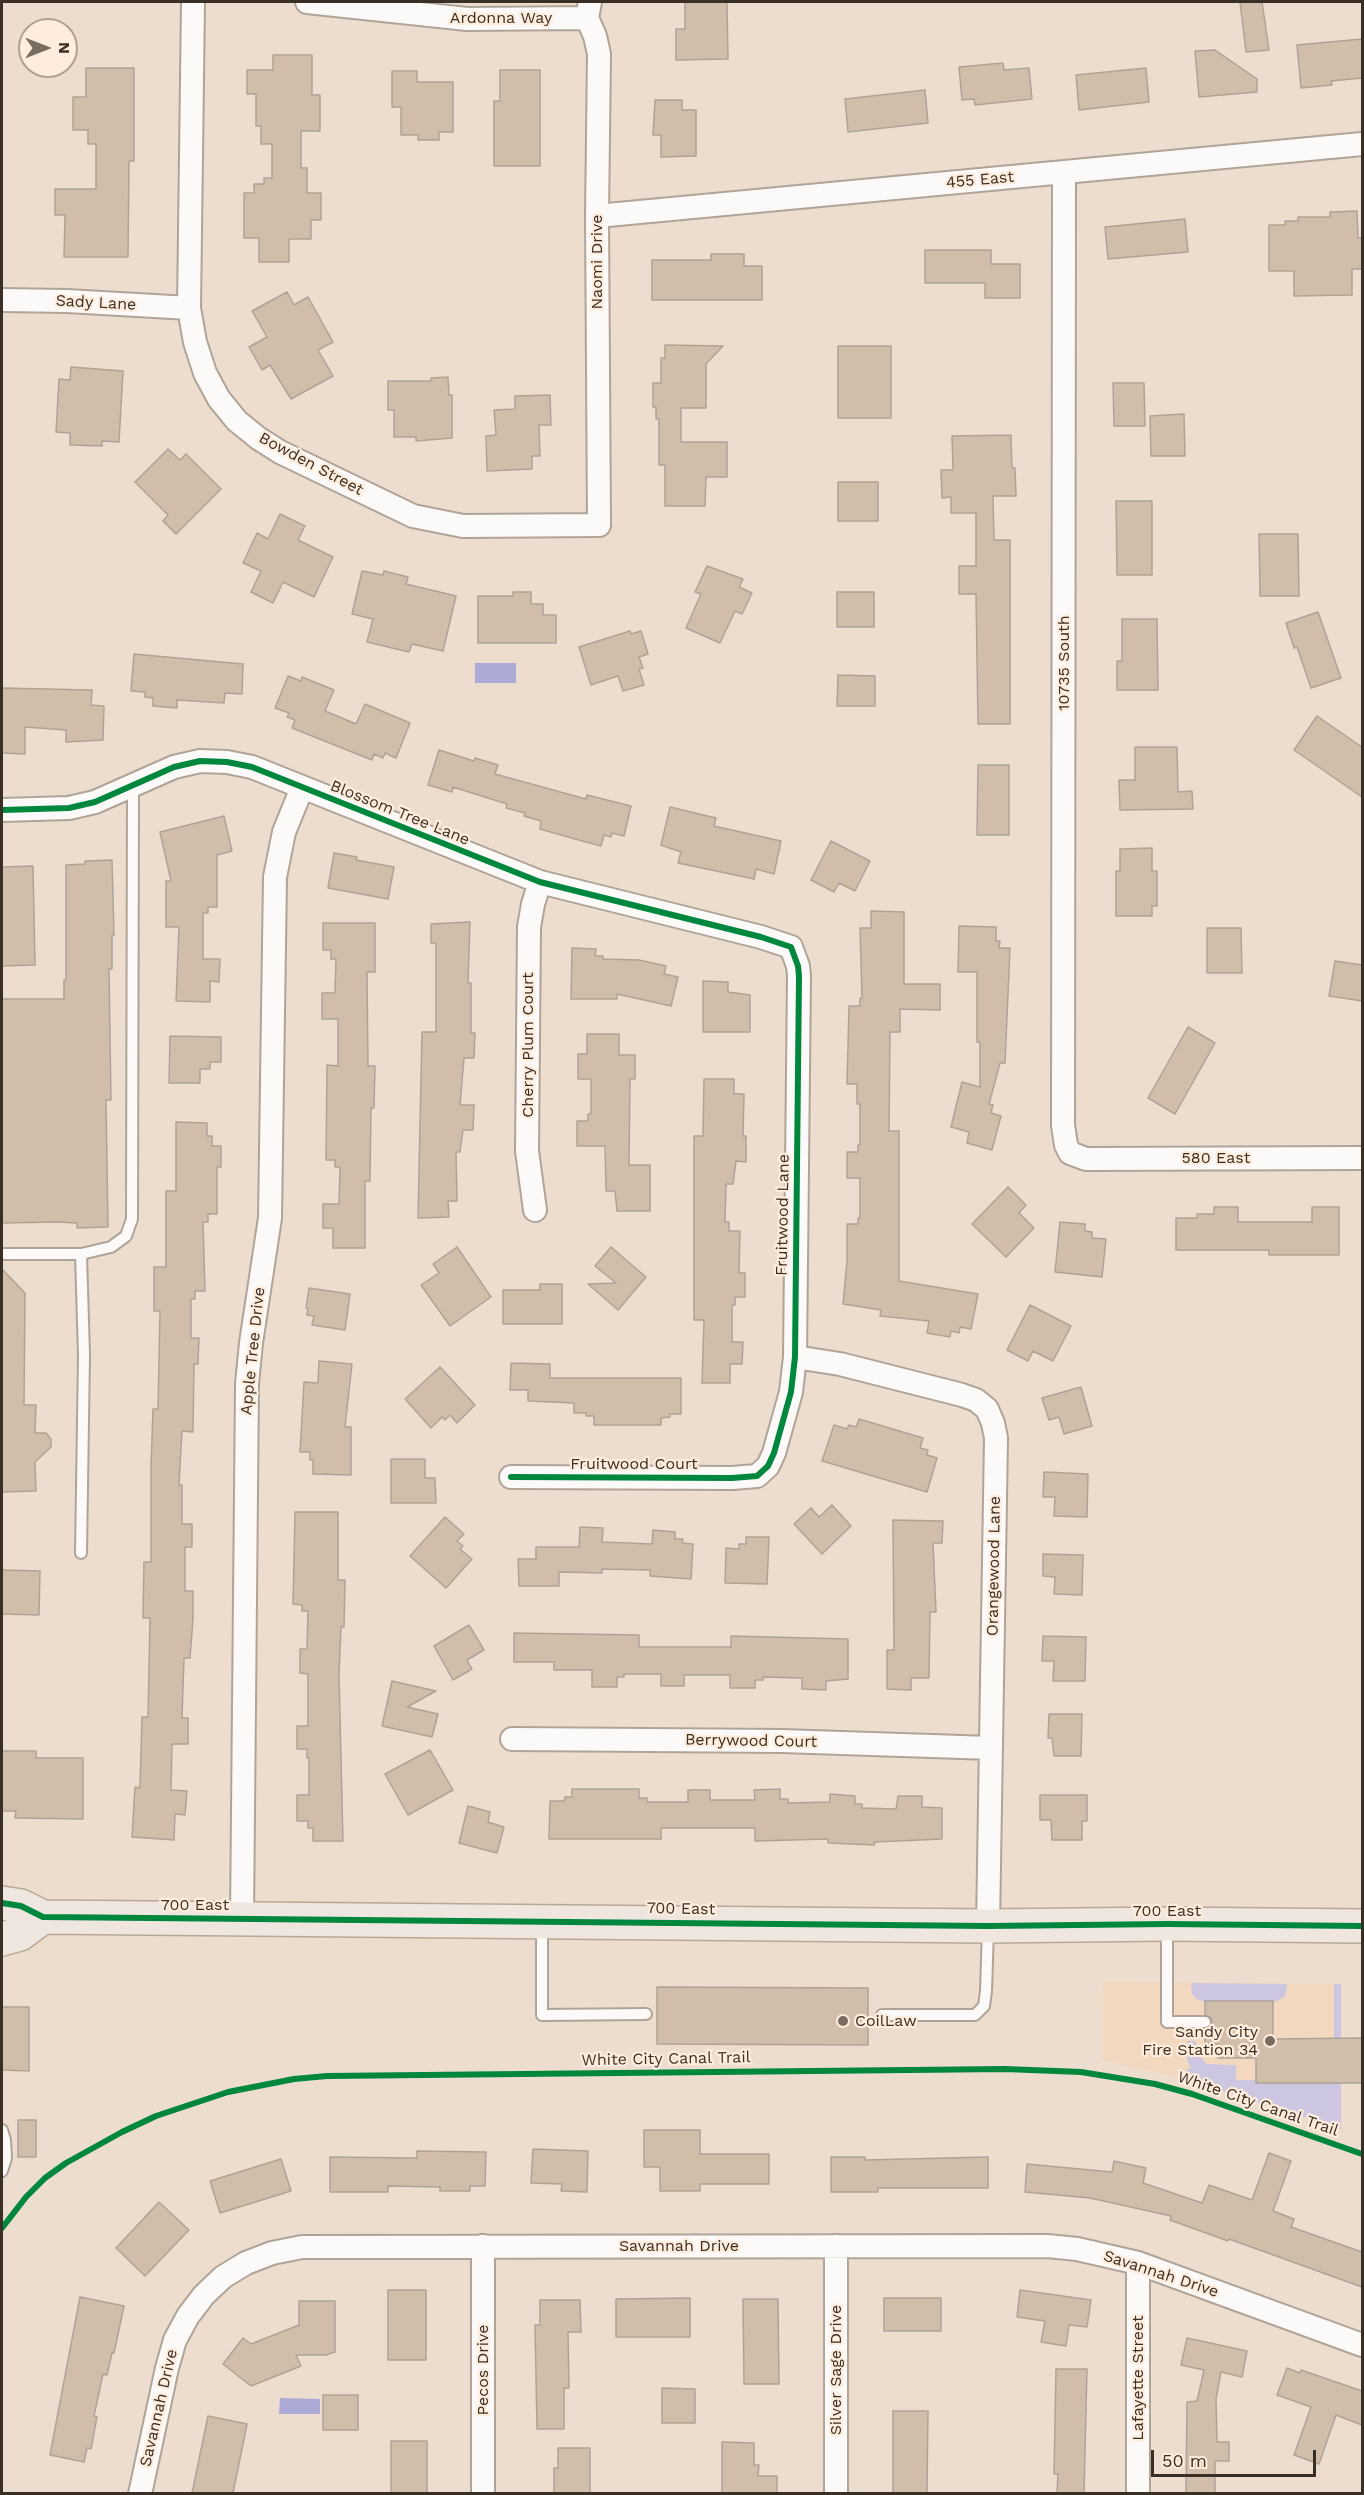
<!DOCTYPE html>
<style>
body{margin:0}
#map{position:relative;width:1364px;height:2495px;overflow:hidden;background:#edddce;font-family:"Work Sans",sans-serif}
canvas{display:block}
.frame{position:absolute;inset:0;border:3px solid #3a2f24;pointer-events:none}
.north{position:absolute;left:18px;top:18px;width:60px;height:60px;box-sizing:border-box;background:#feecdc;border:2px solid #b0a092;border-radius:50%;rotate:90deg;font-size:16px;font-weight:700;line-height:24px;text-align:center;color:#3a2f24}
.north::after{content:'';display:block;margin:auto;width:21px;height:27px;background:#796c60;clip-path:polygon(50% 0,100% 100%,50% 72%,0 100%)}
.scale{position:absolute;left:1151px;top:2450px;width:165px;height:27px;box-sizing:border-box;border:3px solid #3a2f24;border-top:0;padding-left:8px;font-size:18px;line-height:21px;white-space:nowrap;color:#3a2f24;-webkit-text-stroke:4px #feecdc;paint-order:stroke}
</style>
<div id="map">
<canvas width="1364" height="2495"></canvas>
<div class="frame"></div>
<div class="north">N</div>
<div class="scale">50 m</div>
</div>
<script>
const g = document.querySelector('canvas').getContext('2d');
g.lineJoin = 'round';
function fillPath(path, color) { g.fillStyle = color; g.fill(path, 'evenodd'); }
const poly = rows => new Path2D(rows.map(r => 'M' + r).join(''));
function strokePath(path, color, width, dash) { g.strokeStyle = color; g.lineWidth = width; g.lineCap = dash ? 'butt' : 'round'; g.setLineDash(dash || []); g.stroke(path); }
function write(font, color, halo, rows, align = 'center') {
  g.font = font + ' "Work Sans",sans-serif'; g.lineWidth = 4.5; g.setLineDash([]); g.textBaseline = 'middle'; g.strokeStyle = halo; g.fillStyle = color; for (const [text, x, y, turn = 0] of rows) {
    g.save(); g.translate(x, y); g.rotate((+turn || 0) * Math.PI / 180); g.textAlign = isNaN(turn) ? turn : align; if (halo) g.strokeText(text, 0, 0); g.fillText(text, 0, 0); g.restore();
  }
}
fillPath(poly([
 [1103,1982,1341,1984,1341,2129,1202,2083,1102,2060]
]), '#f3d8c0');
fillPath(poly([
 [1191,1983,1287,1984,1287,1989,1284,1997,1273,2003,1273,2001,1205,2002,1196,1999,1192,1994],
 [1334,1984,1341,1984,1341,2129,1183,2078,1186,2070,1191,2068,1187,2060,1187,2041,1196,2041,1200,2057,1207,2064,1236,2065,1236,2080,1256,2080,1336,2039,1334,2038]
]), '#ccc6e0');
fillPath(poly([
 [475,663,516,663,516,683,475,683],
 [280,2398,320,2399,320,2414,279,2414]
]), '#aeaad8');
const building = poly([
 [685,2,727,2,728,59,676,60,676,29,685,29,685,2],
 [1240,2,1262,2,1269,50,1246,52,1240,2],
 [1362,39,1362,78,1331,81,1332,85,1301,88,1297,45,1362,39],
 [1215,50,1257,79,1257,92,1199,97,1195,51,1215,50],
 [273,55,312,55,312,95,320,95,320,131,301,131,301,168,307,168,307,193,321,193,321,220,311,220,311,239,289,239,289,262,259,262,259,238,244,238,244,193,254,193,254,184,264,184,264,178,272,178,272,144,261,144,261,126,256,126,256,94,247,94,247,70,273,70,273,55],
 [1003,63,1004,70,1029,68,1032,99,975,105,974,99,962,100,959,67,1003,63],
 [86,68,134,68,134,161,129,161,128,257,64,257,65,215,55,215,55,189,96,189,96,144,88,144,88,130,73,130,73,97,86,97,86,68],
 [1146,68,1149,102,1079,110,1076,75,1146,68],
 [500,70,540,70,540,166,494,166,494,101,500,101,500,70],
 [392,71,417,71,417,82,453,82,453,132,439,132,439,140,418,140,418,135,401,135,401,107,392,107,392,71],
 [925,90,928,123,848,132,845,99,925,90],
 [655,100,682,100,682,110,696,110,696,156,661,157,661,135,653,135,655,100],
 [1357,211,1358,238,1362,238,1362,269,1352,269,1352,295,1294,296,1294,271,1269,271,1269,225,1285,225,1285,221,1298,221,1298,217,1330,217,1330,212,1357,211],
 [1185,219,1188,252,1108,259,1105,227,1185,219],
 [925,250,991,250,991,264,1020,264,1020,298,985,298,985,283,925,283,925,250],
 [711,254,744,254,744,266,762,266,762,300,652,300,652,260,711,260,711,254],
 [287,292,294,305,308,297,333,342,318,350,333,376,291,399,270,365,262,370,249,347,267,337,252,311,287,292],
 [665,345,723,346,706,364,706,408,681,408,681,442,727,442,727,477,706,477,705,506,665,506,665,465,659,465,659,419,656,419,656,407,653,407,653,383,661,383,661,358,665,358,665,345],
 [838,346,891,346,891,418,838,418,838,346],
 [71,367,123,371,119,442,102,441,102,446,70,445,70,433,56,432,59,379,70,380,71,367],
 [448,377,449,395,452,395,452,438,416,441,416,437,394,437,394,410,388,410,388,381,431,381,431,378,448,377],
 [1113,383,1144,383,1145,426,1114,426,1113,383],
 [550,395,551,425,539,425,540,456,532,456,532,469,487,471,486,436,496,435,494,410,515,409,515,396,550,395],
 [1184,414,1185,456,1151,456,1150,416,1184,414],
 [1011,435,1012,468,1015,468,1016,496,993,496,994,540,1010,540,1010,724,978,724,976,594,959,594,959,566,976,566,976,513,951,513,951,497,942,498,941,470,953,470,952,436,1011,435],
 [168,449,180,460,186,454,221,489,176,534,163,521,168,515,135,482,168,449],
 [838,482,878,482,878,521,838,521,838,482],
 [1116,501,1152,501,1152,575,1117,575,1116,501],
 [280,514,305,526,298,540,333,557,314,597,283,582,273,603,251,592,261,571,243,563,257,533,268,539,280,514],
 [1259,534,1298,534,1299,596,1260,596,1259,534],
 [707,566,743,579,739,587,752,593,742,614,735,611,720,643,686,628,701,594,695,592,707,566],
 [362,571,383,575,384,571,408,577,406,584,456,596,443,651,412,644,409,652,367,642,373,619,352,614,362,571],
 [513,592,531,592,531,604,543,604,543,615,556,615,556,643,478,643,478,596,513,596,513,592],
 [837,592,874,592,874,627,837,627,837,592],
 [1318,612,1341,678,1311,688,1297,647,1294,648,1286,623,1318,612],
 [1122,619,1157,619,1158,690,1117,690,1117,661,1122,661,1122,619],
 [630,631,631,634,641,631,648,654,639,657,643,668,639,669,644,685,623,691,618,676,591,685,579,647,630,631],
 [134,654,243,664,242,694,225,693,224,703,177,700,177,708,153,706,153,698,145,697,145,692,131,691,134,654],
 [838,675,875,676,875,706,837,706,838,675],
 [288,676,301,681,302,677,334,690,325,711,356,724,365,704,410,723,396,758,385,753,383,758,374,754,372,760,292,728,295,720,287,717,289,713,275,708,288,676],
 [2,688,92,690,91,705,104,706,103,740,66,742,66,730,25,727,25,754,2,753,2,688],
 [1317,716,1362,747,1362,797,1294,750,1317,716],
 [1135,747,1177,747,1178,792,1192,791,1193,809,1120,810,1119,780,1135,780,1135,747],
 [439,750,474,761,475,758,498,765,495,774,586,799,587,795,631,806,624,836,612,833,611,837,604,835,601,846,575,839,540,829,541,821,524,816,525,813,506,808,507,804,453,787,452,792,428,785,439,750],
 [978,765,1009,765,1009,835,977,835,978,765],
 [670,807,716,818,714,826,781,841,774,874,756,869,754,879,678,863,681,852,661,845,670,807],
 [224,816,232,851,217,855,217,907,208,907,208,913,203,913,203,959,220,959,219,982,210,981,210,1002,176,1001,179,927,166,927,166,881,171,881,160,832,224,816],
 [831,841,870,861,855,891,839,883,834,892,811,880,831,841],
 [1152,848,1152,871,1157,871,1157,906,1152,906,1152,916,1116,916,1116,871,1120,871,1120,849,1152,848],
 [334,853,357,857,356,860,394,867,388,899,328,888,334,853],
 [112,860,114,935,112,935,112,969,109,969,111,1100,106,1100,108,1227,77,1228,77,1223,57,1222,2,1223,2,999,64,999,64,980,66,980,66,865,85,864,85,861,112,860],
 [33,866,35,965,2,966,2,867,33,866],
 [871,911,904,912,904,984,940,984,940,1010,900,1009,900,1032,890,1032,889,1131,899,1131,899,1281,978,1294,971,1329,960,1327,959,1333,951,1331,950,1337,927,1333,929,1321,880,1316,881,1310,843,1304,847,1261,847,1224,858,1224,858,1218,860,1218,860,1178,847,1178,847,1152,858,1152,858,1145,860,1145,860,1104,857,1104,857,1084,847,1084,849,1006,860,1006,860,998,862,998,860,928,871,928,871,911],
 [470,922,468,983,471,983,471,1033,475,1033,474,1058,464,1058,460,1105,474,1105,473,1130,463,1130,460,1152,456,1152,457,1201,448,1201,449,1217,418,1218,422,1032,436,1032,436,943,431,943,431,924,470,922],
 [323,923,375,923,375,972,367,972,368,1066,375,1066,374,1108,371,1108,370,1181,365,1181,365,1248,333,1248,333,1228,323,1228,323,1204,339,1204,340,1167,335,1167,335,1160,326,1160,327,1065,338,1066,338,1019,322,1019,322,993,335,993,336,959,331,959,331,950,323,950,323,923],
 [959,926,996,927,996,941,1000,941,999,948,1010,948,1005,1063,1000,1063,989,1104,993,1105,991,1113,1001,1116,992,1150,967,1143,969,1132,951,1127,962,1082,980,1087,980,1042,977,1042,977,972,958,972,959,926],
 [1207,928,1241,928,1242,973,1207,973,1207,928],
 [572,948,596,949,595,956,603,956,603,959,639,960,666,966,664,974,678,977,671,1006,617,994,617,999,571,999,572,948],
 [1335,961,1362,965,1362,1001,1329,996,1335,961],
 [703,981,728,982,728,992,750,995,750,1032,703,1032,703,981],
 [1188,1027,1215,1043,1175,1114,1148,1098,1188,1027],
 [587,1034,619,1034,619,1055,635,1055,635,1079,630,1079,629,1165,650,1165,650,1211,617,1211,615,1191,606,1191,605,1146,577,1146,577,1121,588,1121,588,1114,591,1114,591,1079,578,1079,578,1054,587,1054,587,1034],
 [170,1036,221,1037,221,1062,210,1062,210,1069,200,1069,200,1083,169,1083,170,1036],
 [704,1079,734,1079,734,1094,744,1094,743,1136,746,1136,746,1162,736,1161,733,1184,726,1184,725,1222,729,1222,729,1231,740,1231,739,1273,745,1273,745,1297,735,1297,735,1305,732,1305,732,1342,743,1342,742,1364,730,1364,730,1383,702,1383,704,1320,694,1320,694,1136,703,1136,704,1079],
 [176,1122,207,1123,207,1136,212,1136,212,1146,221,1146,221,1167,217,1167,217,1214,208,1214,208,1222,203,1222,205,1291,195,1291,195,1299,191,1299,191,1338,199,1338,198,1364,194,1364,193,1432,182,1431,179,1485,182,1485,182,1524,192,1524,192,1547,185,1547,185,1591,193,1591,193,1619,190,1658,184,1658,182,1718,188,1718,188,1744,172,1744,171,1790,187,1791,185,1815,175,1814,174,1840,132,1837,135,1787,140,1788,142,1717,148,1717,150,1618,143,1618,144,1562,151,1562,151,1468,153,1409,158,1409,160,1311,154,1311,154,1267,166,1267,166,1191,176,1191,176,1122],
 [1008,1187,1026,1205,1019,1213,1034,1228,1006,1257,972,1224,1008,1187],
 [1214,1207,1238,1207,1238,1222,1312,1222,1312,1207,1339,1207,1339,1255,1269,1255,1269,1250,1176,1250,1176,1218,1197,1218,1197,1214,1214,1214,1214,1207],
 [1060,1222,1085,1224,1085,1231,1092,1232,1092,1238,1106,1239,1102,1277,1055,1272,1060,1222],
 [457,1247,491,1297,450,1326,421,1285,439,1273,433,1264,457,1247],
 [611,1247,646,1277,618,1310,588,1284,616,1283,595,1266,611,1247],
 [2,1269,25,1293,24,1405,36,1405,35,1433,46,1433,51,1439,51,1447,35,1462,36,1491,2,1492,2,1269],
 [540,1284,562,1284,562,1324,503,1324,503,1290,540,1290,540,1284],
 [309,1288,350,1294,345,1330,312,1325,314,1316,307,1315,308,1309,306,1308,309,1288],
 [1030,1305,1071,1326,1053,1361,1033,1351,1028,1361,1007,1350,1030,1305],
 [319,1361,352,1364,345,1427,351,1427,351,1475,313,1474,313,1460,310,1460,310,1452,300,1452,304,1382,318,1383,319,1361],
 [511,1363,550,1364,550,1378,681,1378,681,1414,670,1414,670,1417,661,1418,661,1425,594,1425,594,1416,586,1416,586,1413,574,1413,574,1403,528,1401,528,1390,510,1390,511,1363],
 [440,1367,475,1405,457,1423,450,1415,445,1420,442,1417,431,1428,405,1399,440,1367],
 [1081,1387,1092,1426,1064,1434,1059,1417,1049,1420,1042,1398,1081,1387],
 [859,1419,923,1438,920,1448,928,1450,927,1455,937,1458,927,1492,822,1461,834,1425,847,1429,849,1425,856,1427,859,1419],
 [391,1459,425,1459,425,1478,435,1478,436,1503,391,1503,391,1459],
 [1044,1472,1088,1474,1087,1517,1054,1516,1055,1497,1043,1497,1044,1472],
 [832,1505,851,1526,822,1554,794,1524,811,1508,819,1517,832,1505],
 [295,1512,338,1512,338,1580,345,1580,344,1627,341,1627,339,1674,343,1841,313,1841,313,1828,308,1828,308,1821,297,1821,297,1795,309,1795,309,1758,307,1758,307,1749,297,1749,297,1726,308,1726,308,1674,300,1673,300,1649,307,1649,308,1611,302,1611,302,1605,293,1604,295,1512],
 [445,1517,464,1534,457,1541,463,1546,460,1549,472,1559,446,1588,410,1556,445,1517],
 [893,1520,943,1521,942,1543,933,1543,936,1612,930,1612,929,1678,911,1678,911,1690,887,1689,887,1650,894,1650,893,1520],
 [580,1527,603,1528,602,1542,652,1544,653,1530,675,1532,675,1539,683,1539,682,1543,693,1544,691,1579,650,1576,650,1570,602,1569,602,1573,559,1572,559,1586,519,1586,518,1559,536,1559,536,1547,579,1547,580,1527],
 [746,1537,769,1537,767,1584,725,1583,726,1548,739,1549,739,1544,746,1544,746,1537],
 [1043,1554,1083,1555,1082,1595,1054,1594,1055,1577,1043,1576,1043,1554],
 [2,1570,40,1571,39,1615,2,1614,2,1570],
 [469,1625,484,1650,467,1660,472,1669,453,1680,434,1646,469,1625],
 [514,1633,639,1635,639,1647,731,1647,731,1636,848,1639,848,1679,826,1681,826,1690,802,1689,802,1678,763,1677,763,1680,755,1680,755,1688,730,1688,730,1675,684,1675,684,1686,661,1686,661,1674,624,1674,624,1677,617,1677,617,1687,592,1687,592,1670,554,1670,554,1662,514,1662,514,1633],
 [1043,1636,1086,1637,1085,1681,1053,1681,1054,1661,1042,1661,1043,1636],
 [392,1681,436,1691,407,1707,438,1714,432,1737,382,1726,392,1681],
 [1049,1714,1082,1714,1081,1756,1054,1756,1052,1738,1048,1738,1049,1714],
 [430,1750,453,1790,408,1815,385,1774,430,1750],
 [2,1751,36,1751,36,1758,83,1758,83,1819,15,1818,16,1811,2,1811,2,1751],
 [572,1789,639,1789,639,1798,647,1798,647,1802,688,1802,688,1790,710,1790,710,1800,755,1800,754,1790,780,1789,780,1799,788,1799,788,1803,830,1802,830,1794,855,1796,855,1804,862,1804,862,1808,896,1809,898,1796,922,1796,922,1807,942,1808,942,1839,875,1842,874,1845,828,1843,828,1839,755,1841,755,1828,661,1828,661,1839,549,1839,550,1801,564,1801,565,1797,572,1797,572,1789],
 [1040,1795,1087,1795,1087,1821,1082,1821,1082,1840,1052,1840,1051,1820,1040,1820,1040,1795],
 [468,1806,490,1812,488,1822,504,1827,497,1853,459,1843,468,1806],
 [657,1987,868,1988,868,2045,657,2044,657,1987],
 [1205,2001,1273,2001,1273,2039,1362,2038,1362,2083,1256,2083,1256,2058,1218,2058,1218,2044,1205,2044,1205,2029,1209,2028,1212,2023,1211,2018,1205,2015,1205,2001],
 [2,2007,29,2007,29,2071,2,2070,2,2007],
 [18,2120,36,2120,36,2157,18,2157,18,2120],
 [644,2130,700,2130,700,2154,769,2154,769,2184,700,2184,700,2191,660,2191,660,2167,644,2167,644,2130],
 [533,2149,588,2151,587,2192,561,2191,562,2184,531,2183,533,2149],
 [417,2151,486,2152,485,2186,470,2186,470,2191,440,2191,440,2187,388,2186,388,2192,330,2192,330,2157,417,2158,417,2151],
 [1269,2153,1291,2161,1273,2211,1294,2219,1291,2227,1362,2252,1362,2287,1229,2239,1228,2241,1170,2220,1171,2216,1090,2198,1025,2192,1027,2164,1112,2172,1114,2161,1146,2168,1143,2183,1202,2203,1209,2185,1252,2200,1269,2153],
 [831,2157,865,2157,865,2160,988,2157,988,2188,878,2188,878,2192,831,2192,831,2157],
 [281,2159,291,2191,220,2213,210,2181,281,2159],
 [159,2202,189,2230,145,2276,116,2248,159,2202],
 [388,2290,426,2290,426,2360,388,2360,388,2290],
 [1020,2290,1091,2300,1087,2327,1069,2325,1066,2346,1041,2342,1045,2321,1017,2317,1020,2290],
 [80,2297,124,2306,114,2353,112,2353,107,2375,103,2374,94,2416,97,2417,91,2449,87,2448,84,2462,50,2455,80,2297],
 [690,2298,690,2337,616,2337,616,2299,690,2298],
 [884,2298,941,2298,941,2331,884,2331,884,2298],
 [743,2299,778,2299,779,2384,744,2384,743,2299],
 [540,2300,580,2300,581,2332,568,2332,569,2388,564,2388,564,2429,537,2429,535,2325,540,2325,540,2300],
 [299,2301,335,2301,335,2352,326,2355,296,2355,301,2366,251,2386,223,2364,243,2338,251,2344,299,2325,299,2301],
 [1187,2338,1247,2351,1242,2377,1221,2372,1216,2399,1217,2442,1229,2442,1229,2461,1215,2461,1215,2493,1186,2493,1187,2402,1197,2401,1204,2370,1181,2365,1187,2338],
 [1287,2368,1300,2373,1301,2370,1362,2391,1362,2425,1336,2415,1319,2464,1294,2455,1311,2407,1277,2395,1287,2368],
 [1056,2369,1087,2369,1084,2493,1057,2493,1058,2474,1054,2474,1056,2369],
 [662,2388,695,2389,695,2423,662,2423,662,2388],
 [323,2395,358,2395,358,2430,323,2430,323,2395],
 [893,2411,928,2411,927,2493,893,2493,893,2411],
 [208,2416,247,2424,233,2493,192,2493,208,2416],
 [391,2441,427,2441,427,2493,391,2493,391,2441],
 [722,2442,754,2443,754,2465,759,2465,758,2476,777,2476,777,2493,722,2493,722,2442],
 [558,2448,590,2448,590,2493,554,2493,554,2468,558,2468,558,2448]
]);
fillPath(building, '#d0bdaa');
strokePath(building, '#afa398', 1.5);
const service = poly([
 [2,1254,81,1254,84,1355,81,1553],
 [81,1254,111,1247,126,1236,132,1219,133,786],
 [542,1925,542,2015,646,2014],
 [1167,1927,1167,2022,1205,2022],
 [882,2015,975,2015,984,2006,986,1991,988,1929],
 [2,2130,5,2140,6,2158,2,2171]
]);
const minor = poly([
 [193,2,189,308,195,342,205,373,219,399,237,421,258,438,280,452,413,516,463,526,599,525,597,216,599,54,595,36,587,18,590,2],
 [307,2,467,19,587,18],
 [1064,172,1063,1125,1066,1145,1070,1153,1086,1159,1362,1158],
 [597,216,1362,144],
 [2,300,67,301,189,308],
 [2,810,69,808,95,802,174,767,200,761,227,762,252,767,540,882,761,937,791,947,798,966,799,976,795,1357,791,1392,774,1453,768,1466,757,1476,732,1478,511,1477],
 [535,1210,527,1151,529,927,533,904,540,882],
 [795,1357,840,1364,962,1395,976,1400,987,1409,993,1423,996,1438,988,1926],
 [512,1739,782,1741,991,1748],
 [242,1919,247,1384,251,1343,270,1218,275,877,284,832,302,788],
 [140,2494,167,2368,175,2340,188,2316,204,2295,223,2277,246,2263,272,2253,302,2247,1047,2246,1077,2249,1138,2263,1362,2345],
 [483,2494,483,2246],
 [836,2494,836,2246],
 [1138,2494,1138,2263]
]);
const primary = poly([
 [2,1903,21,1906,43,1917,988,1926,1167,1924,1362,1926],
 [2,1939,20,1934,43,1917]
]);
strokePath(service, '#b0a498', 14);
strokePath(minor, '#b0a498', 26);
strokePath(primary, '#b9a794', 36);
strokePath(service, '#fcfaf8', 10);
strokePath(minor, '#fcfaf8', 22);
strokePath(primary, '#efe7df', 33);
strokePath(poly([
 [2,810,69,808,95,802,174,767,200,761,227,762,252,767,540,882,761,937,791,947,798,966,799,976,795,1357,791,1392,774,1453,768,1466,757,1476,732,1478,511,1477],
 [2,1903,21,1906,43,1917,988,1926,1167,1924,1362,1926],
 [2,2228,26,2197,45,2178,66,2163,122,2132,156,2116,228,2092,294,2079,327,2076,1005,2069,1081,2072,1155,2084,1192,2094,1362,2154]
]), '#00873e', 6);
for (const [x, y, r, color] of [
 [843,2021,6,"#796c60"],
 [1270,2041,6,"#796c60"]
]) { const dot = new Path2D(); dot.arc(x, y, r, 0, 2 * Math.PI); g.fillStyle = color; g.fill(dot); strokePath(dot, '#feecdc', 2); }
write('16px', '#3a2f24', '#feecdc', [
 ["Ardonna Way",501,18],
 ["455 East",980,180,-5],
 ["Naomi Drive",597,262,-90],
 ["Sady Lane",96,303,3],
 ["Bowden Street",311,464,28],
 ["10735 South",1064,663,-90],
 ["Blossom Tree Lane",400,813,22],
 ["Cherry Plum Court",528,1045,-90],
 ["580 East",1216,1158],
 ["Fruitwood Lane",783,1215,-89],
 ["Apple Tree Drive",253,1351,-84],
 ["Fruitwood Court",634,1464],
 ["Orangewood Lane",994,1566,-89],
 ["Berrywood Court",751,1741,1],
 ["700 East",195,1905],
 ["700 East",681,1909,1],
 ["700 East",1167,1911],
 ["White City Canal Trail",666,2059,-1],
 ["White City Canal Trail",1258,2104,19],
 ["Savannah Drive",679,2246],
 ["Savannah Drive",1161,2274,18],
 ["Pecos Drive",483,2370,-90],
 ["Silver Sage Drive",836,2370,-90],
 ["Lafayette Street",1138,2378,-90],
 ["Savannah Drive",159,2408,-77]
]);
write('16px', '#3a2f24', '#feecdc', [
 ["CoilLaw",855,2021],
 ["Sandy City",1258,2032,"right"],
 ["Fire Station 34",1258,2050,"right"]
], 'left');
</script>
